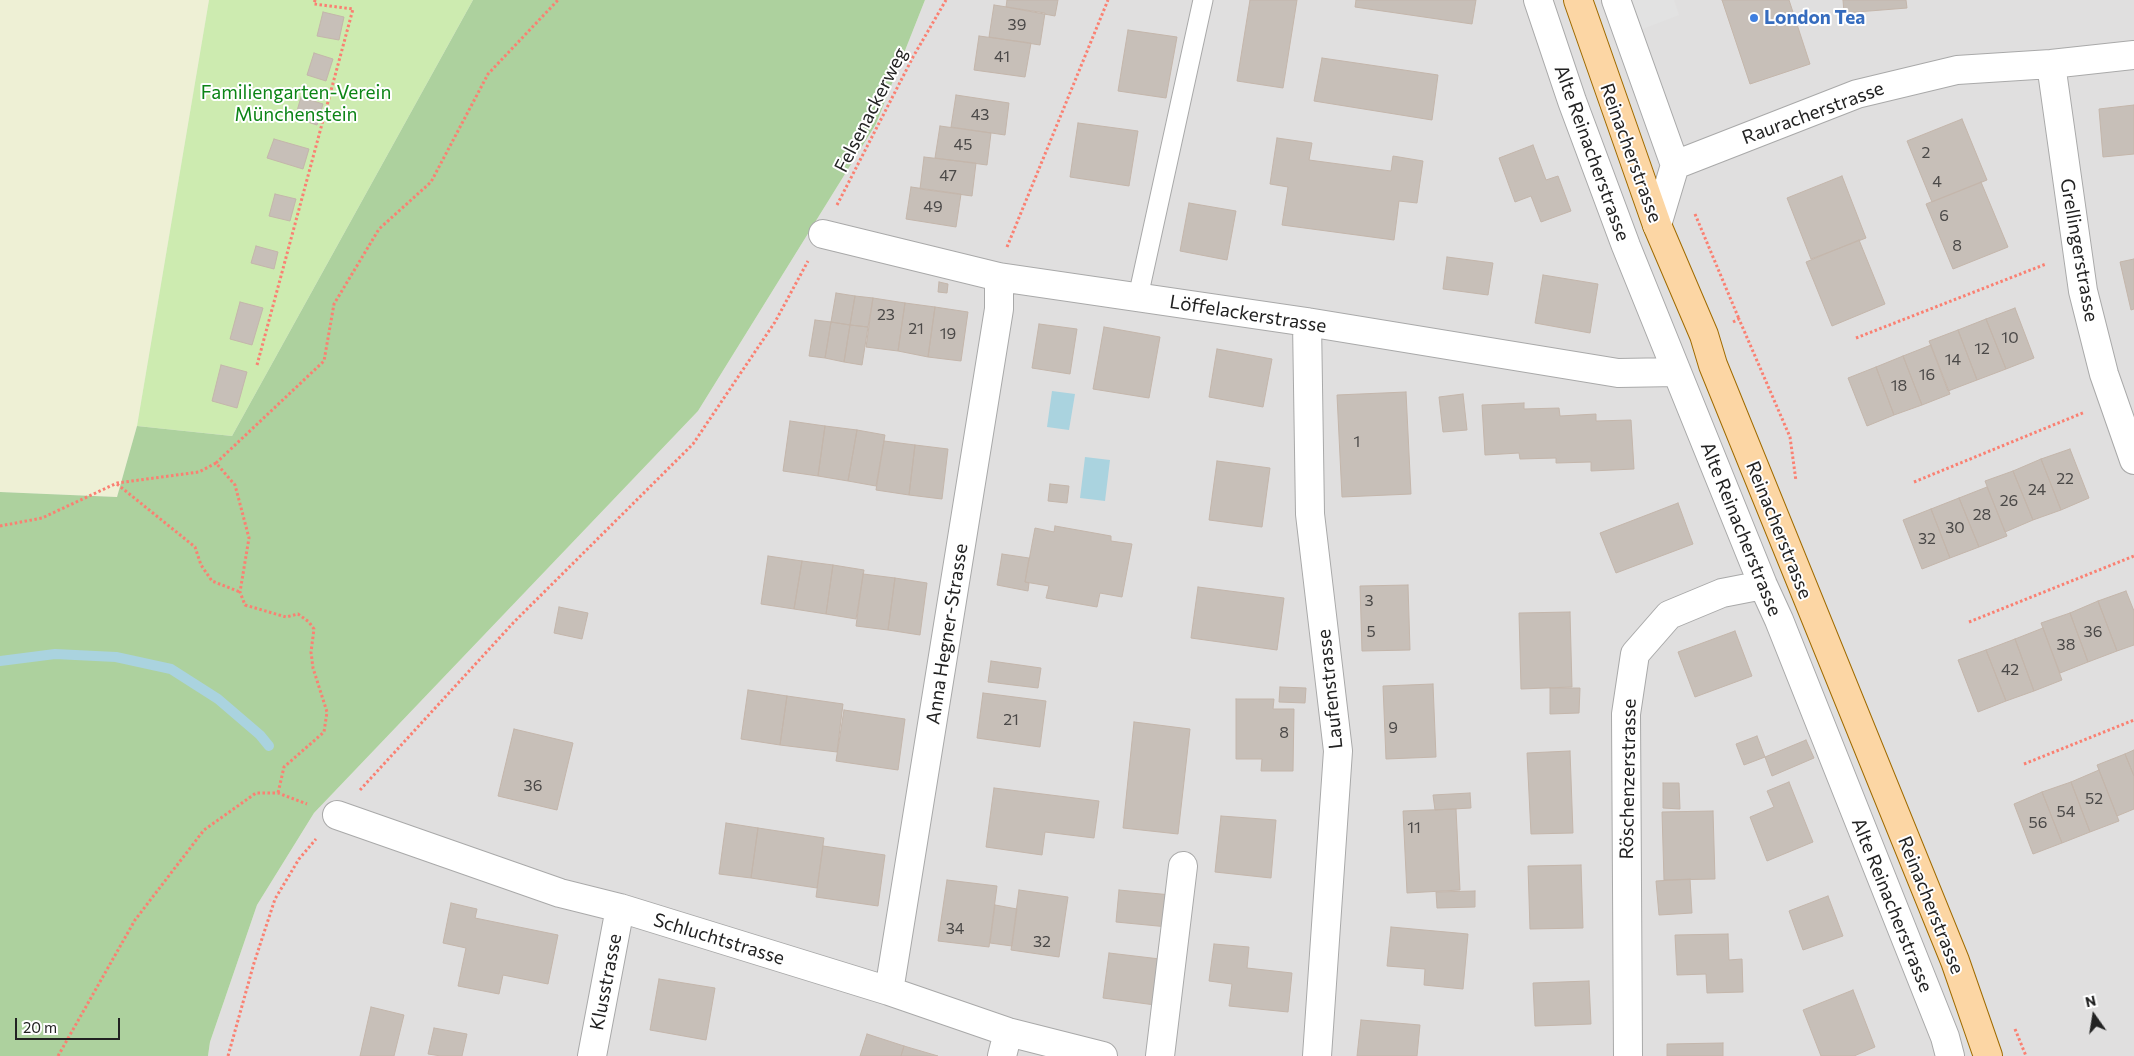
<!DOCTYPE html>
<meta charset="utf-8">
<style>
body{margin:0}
#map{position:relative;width:2134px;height:1056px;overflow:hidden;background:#f2efe9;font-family:Commissioner,sans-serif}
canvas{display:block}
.north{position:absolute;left:2069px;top:991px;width:50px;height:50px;-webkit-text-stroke:4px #fff;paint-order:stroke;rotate:347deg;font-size:14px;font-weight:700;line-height:20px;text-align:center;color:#222}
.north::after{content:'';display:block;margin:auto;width:18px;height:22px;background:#222;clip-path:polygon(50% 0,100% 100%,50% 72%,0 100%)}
.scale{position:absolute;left:15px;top:1018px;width:105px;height:22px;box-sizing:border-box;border:2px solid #222;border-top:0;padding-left:6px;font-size:15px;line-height:18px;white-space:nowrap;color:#222;-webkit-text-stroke:4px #fff;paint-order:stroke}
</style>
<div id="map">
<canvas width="2134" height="1056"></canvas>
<div class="north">N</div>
<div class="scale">20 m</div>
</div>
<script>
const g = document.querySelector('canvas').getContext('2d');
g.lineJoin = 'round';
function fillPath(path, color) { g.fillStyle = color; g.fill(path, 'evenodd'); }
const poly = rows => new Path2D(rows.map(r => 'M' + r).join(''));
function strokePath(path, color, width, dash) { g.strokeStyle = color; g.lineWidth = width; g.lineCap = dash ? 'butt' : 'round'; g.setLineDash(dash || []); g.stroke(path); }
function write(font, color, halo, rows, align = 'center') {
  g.font = font + ' Commissioner,sans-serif'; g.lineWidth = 4; g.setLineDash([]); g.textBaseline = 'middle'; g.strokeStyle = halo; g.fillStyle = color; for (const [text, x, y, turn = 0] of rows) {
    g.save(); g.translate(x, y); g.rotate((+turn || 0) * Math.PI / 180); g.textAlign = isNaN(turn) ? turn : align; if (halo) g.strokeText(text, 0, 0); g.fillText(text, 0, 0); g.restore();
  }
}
fillPath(poly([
 [925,0,2134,0,2134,1056,208,1056,210,1042,257,905,314,813,698,411,876,124]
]), '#e0dfdf');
fillPath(poly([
 [0,0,209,0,137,426,117,497,0,492]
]), '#eef0d5');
fillPath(poly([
 [209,0,473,0,232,436,137,426]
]), '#cdebb0');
fillPath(poly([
 [473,0,925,0,876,124,698,411,314,813,257,905,210,1042,208,1056,0,1056,0,492,117,497,137,426,232,436]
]), '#add19e');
fillPath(poly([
 [1631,0,1674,0,1679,15,1640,30]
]), '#e2e2e2');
fillPath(poly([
 [1052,391,1075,394,1069,430,1047,427],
 [1085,457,1110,460,1105,501,1080,498]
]), '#aad3df');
strokePath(poly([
 [0,661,55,654,116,657,171,669,218,699,260,735,269,746]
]), '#aad3df', 10);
const building = poly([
 [1007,0,1058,0,1055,16,1006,7,1007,0],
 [1250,0,1297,0,1283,88,1237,81,1250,0],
 [1356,0,1476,0,1472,24,1355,7,1356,0],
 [1722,0,1789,0,1810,64,1750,84,1722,0],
 [1843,0,1906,0,1907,8,1844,13,1843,0],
 [994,5,1045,13,1040,45,989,37,994,5],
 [323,12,344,17,339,40,317,36,323,12],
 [1128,30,1177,37,1166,98,1118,91,1128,30],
 [979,36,1031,43,1025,77,974,70,979,36],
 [314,53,333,59,326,81,307,75,314,53],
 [1322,58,1438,75,1432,120,1314,101,1322,58],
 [956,95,1009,103,1005,135,951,127,956,95],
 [301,97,323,104,317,125,295,118,301,97],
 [2134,105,2134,154,2103,157,2099,109,2134,105],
 [1962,119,1987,180,1932,202,1907,141,1962,119],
 [1078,123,1138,131,1129,186,1070,177,1078,123],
 [940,126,991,133,987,165,935,158,940,126],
 [1277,138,1312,143,1309,160,1391,171,1393,156,1423,161,1417,203,1399,201,1394,240,1282,225,1288,187,1270,184,1277,138],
 [274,139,309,149,303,169,267,158,274,139],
 [1533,145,1546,180,1558,176,1571,211,1541,222,1531,196,1515,202,1499,158,1533,145],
 [924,157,976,163,972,196,920,189,924,157],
 [1842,176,1866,238,1811,259,1787,198,1842,176],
 [1981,182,2008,247,1953,269,1926,204,1981,182],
 [911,187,961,194,956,227,906,219,911,187],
 [275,194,296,199,290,221,269,216,275,194],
 [1189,203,1236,211,1227,260,1180,251,1189,203],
 [1859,240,1885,304,1832,326,1806,262,1859,240],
 [256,246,278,252,274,269,251,263,256,246],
 [1447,257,1493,263,1488,295,1443,289,1447,257],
 [2134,259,2134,309,2131,310,2120,262,2134,259],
 [1543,275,1598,284,1590,333,1535,323,1543,275],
 [939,282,948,284,947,293,938,292,939,282],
 [836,293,855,296,850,325,831,322,836,293],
 [855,296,873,298,868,327,850,325,855,296],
 [873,298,905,303,898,351,866,347,873,298],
 [240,302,263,308,252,345,230,339,240,302],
 [905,303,935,307,928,357,898,351,905,303],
 [935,307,968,312,961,361,928,357,935,307],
 [2015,308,2034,358,2006,369,1986,319,2015,308],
 [1986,319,2006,369,1977,380,1958,330,1986,319],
 [815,320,831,322,825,358,809,356,815,320],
 [831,322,850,325,844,362,825,358,831,322],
 [1039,324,1077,329,1070,374,1032,368,1039,324],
 [850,325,868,327,862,365,844,362,850,325],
 [1104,327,1160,337,1149,398,1093,389,1104,327],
 [1958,330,1977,380,1948,391,1929,341,1958,330],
 [1931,345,1950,394,1922,405,1903,356,1931,345],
 [1217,349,1272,359,1263,407,1209,397,1217,349],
 [1903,356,1922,405,1894,415,1876,367,1903,356],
 [221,365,247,372,237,408,212,401,221,365],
 [1876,367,1894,415,1867,426,1848,378,1876,367],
 [1406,392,1411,494,1342,497,1337,395,1406,392],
 [1463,394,1467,430,1443,432,1439,397,1463,394],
 [1524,403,1524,409,1559,408,1560,416,1596,414,1596,421,1631,420,1634,469,1591,471,1591,462,1556,463,1556,458,1520,459,1519,453,1485,455,1482,405,1524,403],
 [790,421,825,426,818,476,783,471,790,421],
 [825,426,857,430,848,481,818,476,825,426],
 [857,430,885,435,876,486,848,481,857,430],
 [884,441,915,445,909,495,876,490,884,441],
 [915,445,948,449,942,499,909,495,915,445],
 [2070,449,2089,498,2061,510,2041,459,2070,449],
 [2041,459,2061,510,2033,520,2013,471,2041,459],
 [1217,461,1270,468,1262,527,1209,520,1217,461],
 [2013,471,2033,520,2005,532,1985,481,2013,471],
 [1050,484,1069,486,1067,503,1048,501,1050,484],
 [1987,487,2007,536,1979,547,1959,498,1987,487],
 [1959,498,1979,547,1950,558,1931,509,1959,498],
 [1678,503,1693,544,1616,573,1600,533,1678,503],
 [1931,509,1950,558,1922,569,1903,520,1931,509],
 [1055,526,1111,536,1111,541,1132,544,1122,597,1100,593,1097,607,1046,598,1049,586,1025,582,1035,528,1054,532,1055,526],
 [1002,554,1029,558,1025,582,1029,583,1028,591,997,585,1002,554],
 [768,556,802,561,794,609,761,604,768,556],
 [802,561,833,565,826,614,794,609,802,561],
 [833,565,864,570,856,619,826,614,833,565],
 [863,574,895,578,888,630,856,626,863,574],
 [895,578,927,583,920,635,888,630,895,578],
 [1408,585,1410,650,1362,651,1360,586,1408,585],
 [1198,587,1284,598,1277,650,1191,638,1198,587],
 [2126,591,2134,611,2134,645,2117,651,2098,601,2126,591],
 [2098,601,2117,651,2088,662,2070,613,2098,601],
 [559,607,588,613,582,639,554,633,559,607],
 [1570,612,1572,687,1521,689,1519,613,1570,612],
 [2070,613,2088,662,2060,673,2041,623,2070,613],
 [2043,628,2062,680,2034,691,2015,639,2043,628],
 [1735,631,1752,676,1695,697,1678,652,1735,631],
 [2015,639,2034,691,2006,701,1986,650,2015,639],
 [1986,650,2006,701,1978,712,1958,660,1986,650],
 [991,661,1041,668,1038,688,988,682,991,661],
 [1433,684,1436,757,1386,759,1383,686,1433,684],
 [1280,687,1306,688,1305,703,1279,702,1280,687],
 [1550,688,1580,688,1579,713,1550,714,1550,688],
 [748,690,787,696,780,745,741,739,748,690],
 [983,693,1046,701,1040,747,977,738,983,693],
 [787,696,843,704,837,752,780,745,787,696],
 [1236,699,1274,699,1273,709,1294,709,1293,771,1261,771,1262,759,1236,759,1236,699],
 [844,710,905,719,898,770,836,761,844,710],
 [1134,722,1190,729,1178,834,1123,828,1134,722],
 [514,729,573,743,557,810,498,796,514,729],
 [1757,736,1765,757,1744,765,1736,744,1757,736],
 [1806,740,1814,758,1772,776,1765,757,1806,740],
 [2134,750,2134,776,2125,754,2134,750],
 [1570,751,1573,833,1531,834,1527,753,1570,751],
 [2125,754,2134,776,2134,809,2117,816,2097,765,2125,754],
 [2099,770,2119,821,2090,832,2071,782,2099,770],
 [1789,782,1813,842,1767,861,1750,817,1774,807,1767,791,1789,782],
 [2071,782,2090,832,2062,843,2042,792,2071,782],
 [1663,783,1679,783,1680,809,1663,808,1663,783],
 [994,788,1099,801,1094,838,1045,832,1042,855,986,847,994,788],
 [2042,792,2062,843,2033,854,2014,804,2042,792],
 [1470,793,1471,808,1435,810,1433,795,1470,793],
 [1456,809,1460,890,1407,893,1403,811,1456,809],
 [1713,811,1715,879,1664,880,1662,812,1713,811],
 [1221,816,1276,820,1271,878,1215,872,1221,816],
 [726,823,758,828,751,878,719,874,726,823],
 [758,828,824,838,817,888,751,878,758,828],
 [823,846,885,855,878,906,816,897,823,846],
 [1581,865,1583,928,1530,929,1528,866,1581,865],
 [1690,879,1692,913,1659,915,1656,881,1690,879],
 [947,880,997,886,989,947,938,941,947,880],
 [1019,890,1068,897,1059,957,1011,950,1019,890],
 [1119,890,1171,895,1168,927,1116,922,1119,890],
 [1475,891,1475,907,1437,908,1436,892,1475,891],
 [1828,896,1843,936,1803,950,1789,911,1828,896],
 [451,903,477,909,475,918,558,935,548,984,503,975,499,994,458,986,466,948,443,943,451,903],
 [995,905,1017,909,1012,946,990,943,995,905],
 [1391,927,1468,934,1463,989,1424,985,1425,969,1387,966,1391,927],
 [1728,934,1729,960,1742,959,1743,992,1707,993,1706,974,1677,975,1675,935,1728,934],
 [1214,944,1249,947,1247,968,1292,973,1288,1012,1229,1006,1232,984,1209,981,1214,944],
 [1109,953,1160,959,1155,1005,1103,998,1109,953],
 [659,979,715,988,706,1040,650,1030,659,979],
 [1589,981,1591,1024,1535,1026,1533,983,1589,981],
 [1853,990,1875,1047,1854,1056,1821,1056,1803,1010,1853,990],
 [371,1007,404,1015,394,1056,360,1056,371,1007],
 [1361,1020,1420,1025,1417,1056,1357,1056,1361,1020],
 [434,1028,467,1034,462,1056,441,1056,428,1054,434,1028],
 [867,1034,904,1046,901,1056,860,1056,867,1034],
 [1723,1043,1723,1056,1667,1056,1667,1044,1723,1043],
 [904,1046,938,1056,901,1056,904,1046]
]);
fillPath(building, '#c7bfb8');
strokePath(building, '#c4b6ab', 1);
const service = poly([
 [1138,297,1203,0]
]);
const minor = poly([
 [1538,0,1572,101,1626,246,1763,585,1779,620,1945,1037,1950,1056],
 [1616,0,1675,165,1657,225],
 [2051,64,2083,291,2104,374,2134,460],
 [1675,165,1857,94,1957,70,2051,64,2134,55],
 [823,234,999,277,1307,322,1618,373,1677,372],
 [1307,322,1310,514,1338,751,1317,1056],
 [337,815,560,893,620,908,889,991,1008,1032,1103,1056],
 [889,991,999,309,999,277],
 [592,1056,620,908],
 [1002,1056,1008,1032],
 [1160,1056,1183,866],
 [1628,1056,1626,714,1635,654,1669,615,1722,593,1763,585]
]);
const primary = poly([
 [1578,0,1657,225,1704,335,1713,365,1955,961,1988,1056]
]);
strokePath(service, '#a9a9a9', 21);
strokePath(minor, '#a9a9a9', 30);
strokePath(primary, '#a06b00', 30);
strokePath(poly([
 [837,205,913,57,946,0],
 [1695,214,1739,319],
 [1007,247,1108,0],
 [1733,322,1739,319,1790,437,1796,481],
 [1856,338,2046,264],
 [257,365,353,9,314,4,315,0],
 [216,463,324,361,334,304,379,229,431,182,488,74,558,0],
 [1914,482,2085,412],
 [117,484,195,547,201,565,212,581,240,592],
 [0,526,42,518,117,483,199,472,216,463,235,485,249,538,240,592,245,605,286,617,298,614,309,622,314,629,311,652,313,668,327,712,324,732,284,767,278,793],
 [1969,622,2134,556],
 [2024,764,2134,720],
 [360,790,514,622,693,444,775,322,808,261],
 [2015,1029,2026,1056],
 [58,1056,135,920,204,830,256,793,278,793,307,804],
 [228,1056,254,963,275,899,299,859,316,839]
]), '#fa8072', 3, [2.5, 2.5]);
strokePath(service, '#fff', 19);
strokePath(minor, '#fff', 28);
strokePath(primary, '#fcd6a4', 28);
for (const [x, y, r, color] of [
 [1754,18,5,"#3f7fe0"]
]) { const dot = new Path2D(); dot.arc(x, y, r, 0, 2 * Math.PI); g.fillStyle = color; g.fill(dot); strokePath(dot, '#fff', 2); }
write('16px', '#4b4948', null, [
 ["39",1017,25],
 ["41",1002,57],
 ["43",980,115],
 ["45",963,145],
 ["2",1926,153],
 ["47",948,176],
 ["4",1937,182],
 ["49",933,207],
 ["6",1944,216],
 ["8",1957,246],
 ["23",886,315],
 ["21",916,329],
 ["19",948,334],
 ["10",2010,338],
 ["12",1982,349],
 ["14",1953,360],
 ["16",1927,375],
 ["18",1899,386],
 ["1",1357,442],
 ["22",2065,479],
 ["24",2037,490],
 ["26",2009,501],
 ["28",1982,515],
 ["30",1955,528],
 ["32",1927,539],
 ["3",1369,601],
 ["5",1371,632],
 ["36",2093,632],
 ["38",2066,645],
 ["42",2010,670],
 ["21",1011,720],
 ["9",1393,728],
 ["8",1284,733],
 ["36",533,786],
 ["52",2094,799],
 ["54",2066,812],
 ["56",2038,823],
 ["11",1414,828],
 ["34",955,929],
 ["32",1042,942]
]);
write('bold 19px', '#366cbe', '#fff', [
 ["London Tea",1764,18]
], 'left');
write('19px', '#0c8416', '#fff', [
 ["Familiengarten-Verein",296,93],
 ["Münchenstein",296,115]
]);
write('19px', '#222', '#fff', [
 ["Felsenackerweg",871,110,-63],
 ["Rauracherstrasse",1813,113,-20],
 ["Alte Reinacherstrasse",1592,153,70],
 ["Reinacherstrasse",1631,153,70],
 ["Grellingerstrasse",2079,250,80],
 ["Löffelackerstrasse",1248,314,9],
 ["Alte Reinacherstrasse",1741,529,68],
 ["Reinacherstrasse",1779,530,68],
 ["Anna Hegner-Strasse",947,634,-81],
 ["Laufenstrasse",1330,689,-96],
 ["Röschenzerstrasse",1628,779,-89],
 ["Alte Reinacherstrasse",1892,905,68],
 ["Reinacherstrasse",1931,905,68],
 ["Schluchtstrasse",719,939,17],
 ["Klusstrasse",606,982,-79]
]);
</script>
